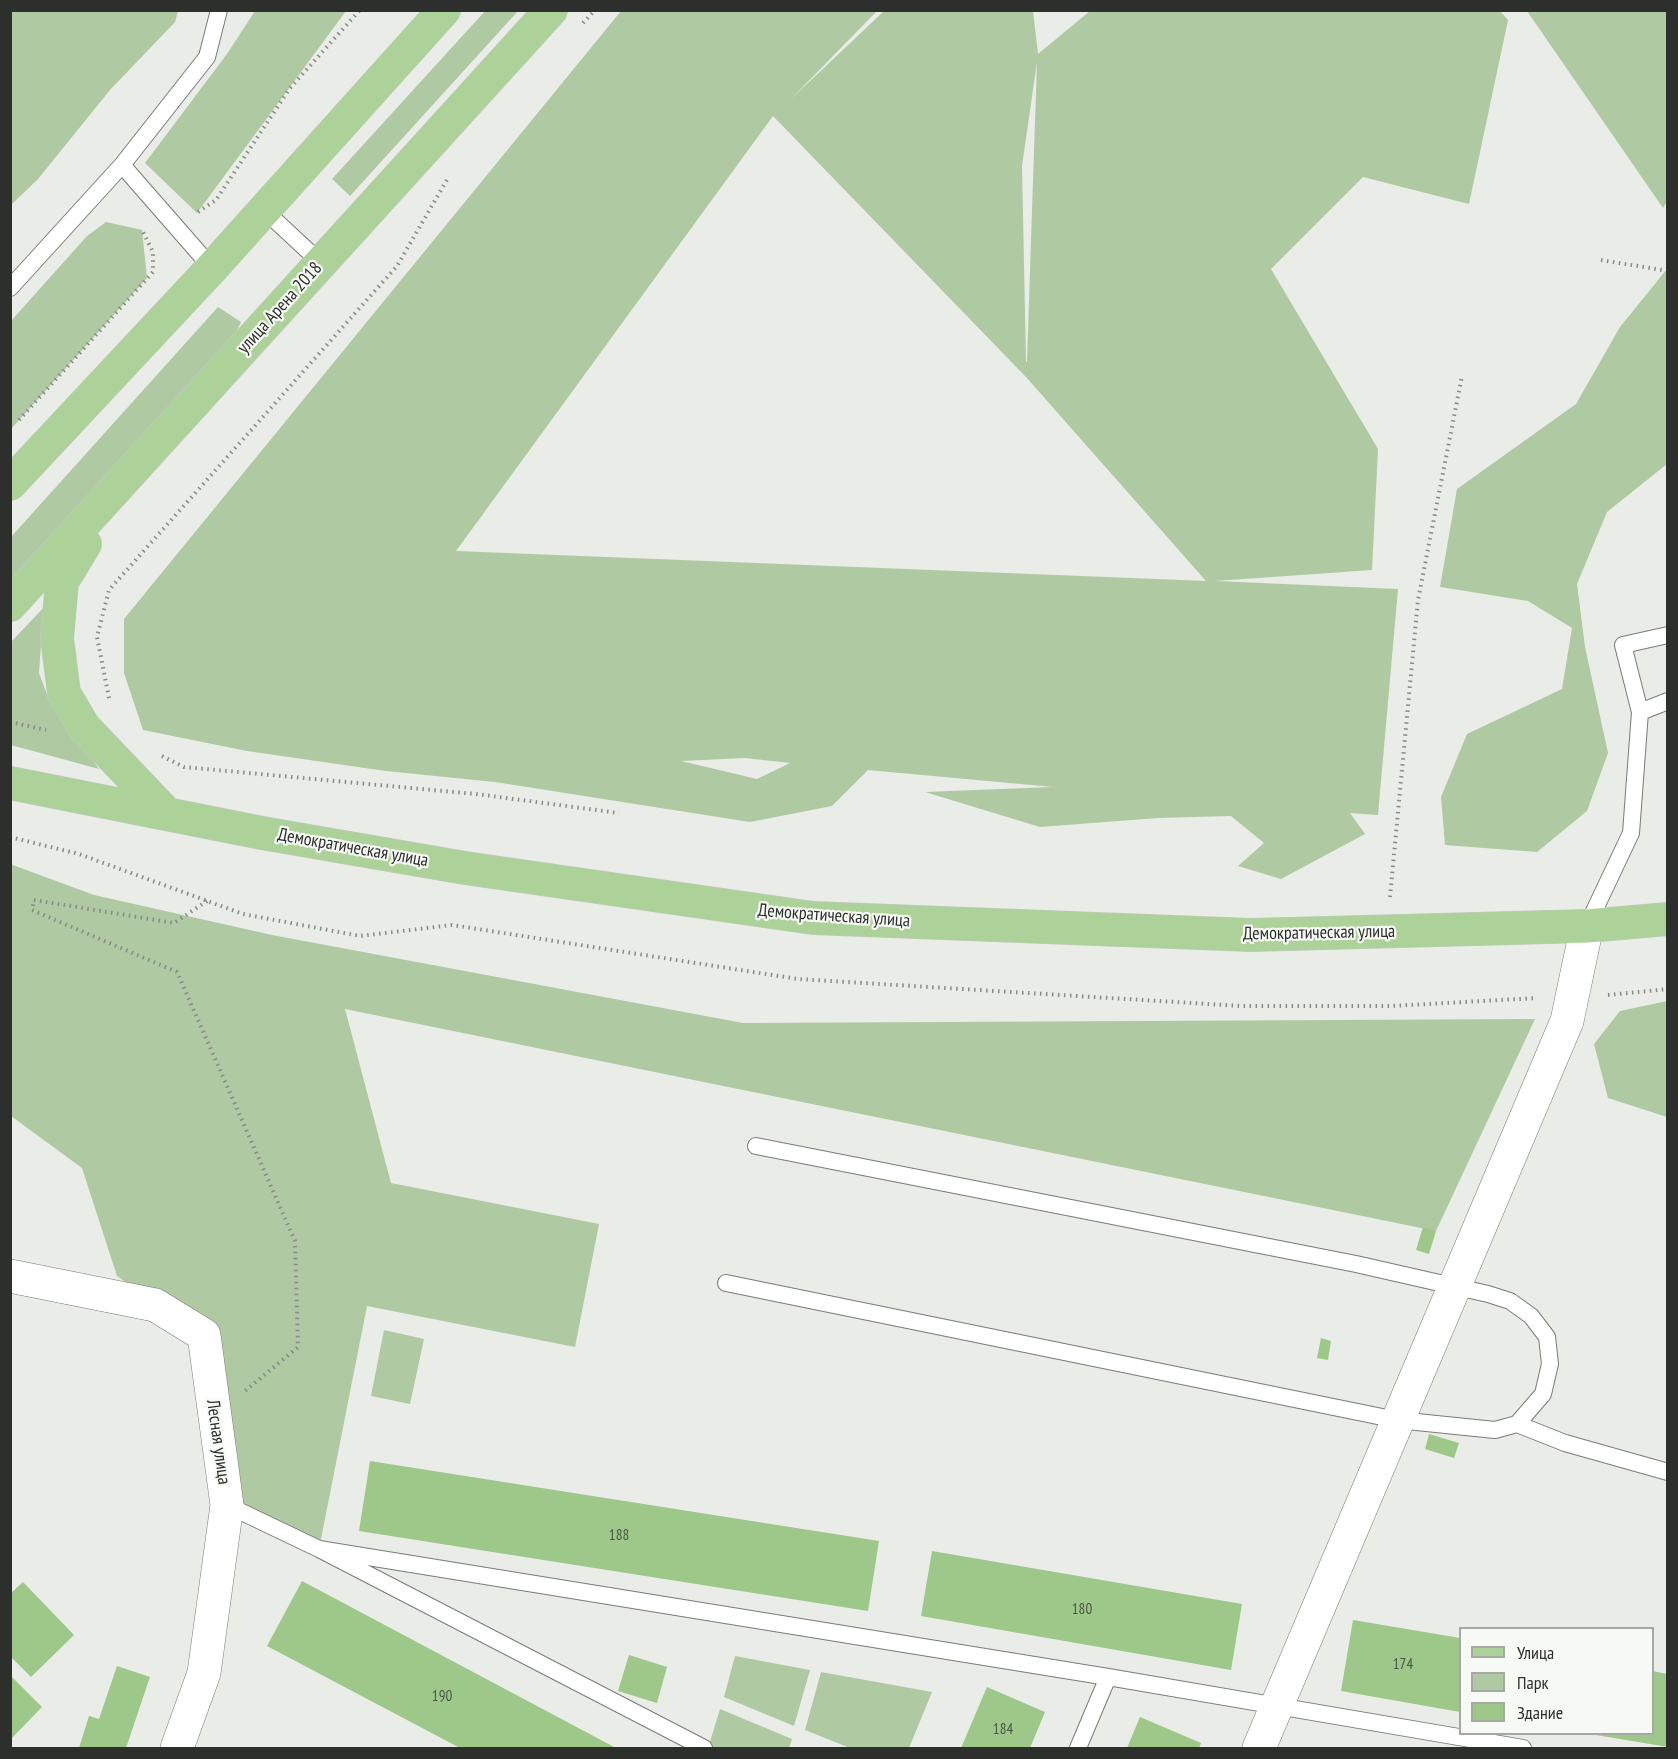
<!DOCTYPE html>
<meta charset="utf-8">
<style>
body{margin:0}
#map{position:relative;width:1678px;height:1759px;overflow:hidden;background:#e9ece7;font-family:"PT Sans Narrow",sans-serif}
canvas{display:block}
.frame{position:absolute;inset:0;border:12px solid #2d2f2d;pointer-events:none}
.legend{position:absolute;left:1459px;top:1627px;width:195px;height:108px;box-sizing:border-box;background:#f6f9f4;border:2px solid #a6a8a4;margin:0;padding:8px 10px;list-style:none;font-size:18px;color:#2d2f2d}
.legend li{display:flex;align-items:center;gap:12px;height:30px}
.legend b{width:30px;border:2px solid #a6a8a4}
</style>
<div id="map">
<canvas width="1678" height="1759"></canvas>
<div class="frame"></div>
<ul class="legend">
<li><b style="height:8px;background:#add299"></b>Улица</li>
<li><b style="height:16px;background:#afc9a3"></b>Парк</li>
<li><b style="height:16px;background:#9dc889"></b>Здание</li>
</ul>
</div>
<script>
const g = document.querySelector('canvas').getContext('2d');
g.lineJoin = 'round';
function fillPath(path, color) { g.fillStyle = color; g.fill(path, 'evenodd'); }
const poly = rows => new Path2D(rows.map(r => 'M' + r).join(''));
function strokePath(path, color, width, dash) { g.strokeStyle = color; g.lineWidth = width; g.lineCap = dash ? 'butt' : 'round'; g.setLineDash(dash || []); g.stroke(path); }
function write(font, color, halo, rows, align = 'center') {
  g.font = font + ' "PT Sans Narrow",sans-serif'; g.lineWidth = 4.5; g.setLineDash([]); g.textBaseline = 'middle'; g.strokeStyle = halo; g.fillStyle = color; for (const [text, x, y, turn = 0] of rows) {
    g.save(); g.translate(x, y); g.rotate((+turn || 0) * Math.PI / 180); g.textAlign = isNaN(turn) ? turn : align; if (halo) g.strokeText(text, 0, 0); g.fillText(text, 0, 0); g.restore();
  }
}
fillPath(poly([
 [11,10,178,11,175,22,110,90,38,179,11,205],
 [486,10,518,11,350,196,332,179],
 [1499,10,1508,20,1469,204,1363,177,1271,269,1378,449,1372,570,1215,581,1398,589,1378,815,1350,813,1365,834,1281,879,1238,866,1264,843,1231,816,1158,818,1040,827,925,792,1053,787,868,770,832,806,750,822,495,782,386,771,247,751,143,730,124,673,124,619,621,11,877,11,791,99,884,11,1033,11,1038,54,1090,11],
 [1037,62,1027,361,1026,362,1022,166],
 [773,116,1026,377,1206,581,456,551],
 [745,758,790,763,757,779,681,761],
 [255,11,346,11,197,213,145,163,227,54],
 [1527,11,1667,11,1668,200,1663,208],
 [106,222,142,230,147,278,11,429,11,321,87,236],
 [1667,269,1667,464,1607,512,1577,584,1585,647,1608,753,1587,811,1537,852,1445,845,1441,797,1467,734,1562,689,1572,628,1528,601,1440,587,1457,489,1576,404,1620,327],
 [218,307,241,322,233,339,11,579,11,537],
 [51,600,42,630,39,673,49,700,99,769,11,745,10,643],
 [10,864,94,895,272,935,743,1023,1535,1019,1436,1231,345,1009,391,1183,599,1224,575,1347,367,1306,319,1549,227,1505,183,1322,117,1276,82,1168,11,1116],
 [1667,1001,1668,1001,1667,1117,1608,1098,1594,1044,1620,1011],
 [384,1330,424,1339,410,1404,371,1396],
 [735,1656,810,1670,794,1726,724,1697],
 [821,1672,932,1692,909,1748,850,1748,805,1730],
 [720,1709,792,1739,789,1748,715,1748,709,1745]
]), '#afc9a3');
fillPath(poly([
 [1423,1227,1436,1231,1429,1254,1416,1250],
 [1321,1338,1331,1341,1328,1360,1317,1358],
 [1429,1434,1459,1443,1454,1458,1425,1449],
 [370,1461,879,1541,868,1611,359,1531],
 [932,1551,1242,1604,1231,1670,921,1616],
 [302,1581,616,1748,460,1748,267,1646],
 [23,1582,74,1635,31,1677,10,1656,10,1594],
 [1353,1620,1460,1638,1460,1712,1341,1691],
 [629,1655,667,1667,657,1703,618,1691],
 [117,1666,150,1677,126,1748,79,1748,89,1716,99,1719],
 [1652,1671,1668,1674,1668,1747,1596,1735,1652,1734],
 [10,1675,42,1707,10,1740],
 [987,1687,1045,1712,1030,1748,961,1748],
 [1140,1717,1201,1743,1199,1748,1127,1748]
]), '#9dc889');
const lane = poly([
 [122,165,212,268],
 [263,209,321,263],
 [10,288,122,165,207,57,219,10],
 [1640,712,1623,645,1668,635],
 [1587,926,1631,833,1640,712,1668,701],
 [726,1283,1397,1420,1495,1430,1517,1424,1543,1394,1550,1364,1547,1337,1531,1316,1510,1301,1488,1294,1356,1264,756,1146],
 [1517,1424,1565,1443,1668,1472],
 [227,1505,319,1549,704,1748],
 [319,1549,1108,1677,1523,1748],
 [1078,1748,1108,1677]
]);
const street = poly([
 [10,1276,155,1305,204,1335,227,1505,204,1673,177,1748],
 [1259,1748,1567,1021,1587,926]
]);
const primary = poly([
 [10,484,212,268,444,10],
 [85,544,62,582,57,638,64,693,84,727,167,814],
 [10,605,551,10],
 [10,783,262,833,465,868,813,918,1251,935,1587,926,1668,919]
]);
strokePath(lane, '#797c77', 18);
strokePath(street, '#797c77', 34);
strokePath(primary, '#c8c9c8', 34);
strokePath(poly([
 [583,23,595,10],
 [198,212,216,200,290,88,360,10],
 [1601,260,1668,271],
 [19,420,153,272,153,252,142,230],
 [109,698,97,637,109,590,397,266,448,178],
 [10,722,46,730],
 [162,756,184,767,476,794,619,813],
 [10,837,79,854,243,914,360,936,452,925,798,979,1241,1006,1391,1006,1537,998],
 [1390,897,1418,600,1462,376],
 [207,901,174,923,34,900,32,910,177,972,295,1241,298,1347,245,1391],
 [1608,995,1668,989]
]), '#888a87', 4, [1.5, 4.5]);
strokePath(lane, '#fff', 16);
strokePath(street, '#fff', 33);
strokePath(primary, '#add299', 33);
write('15px', '#495544', null, [
 ["188",619,1536],
 ["180",1082,1610],
 ["174",1403,1665],
 ["190",442,1697],
 ["184",1003,1730]
]);
write('18px', '#2d2f2d', '#f6f9f4', [
 ["улица Арена 2018",280,308,-48],
 ["Демократическая улица",353,848,10],
 ["Демократическая улица",834,916,4],
 ["Демократическая улица",1319,933,-1],
 ["Лесная улица",218,1442,82]
]);
</script>
